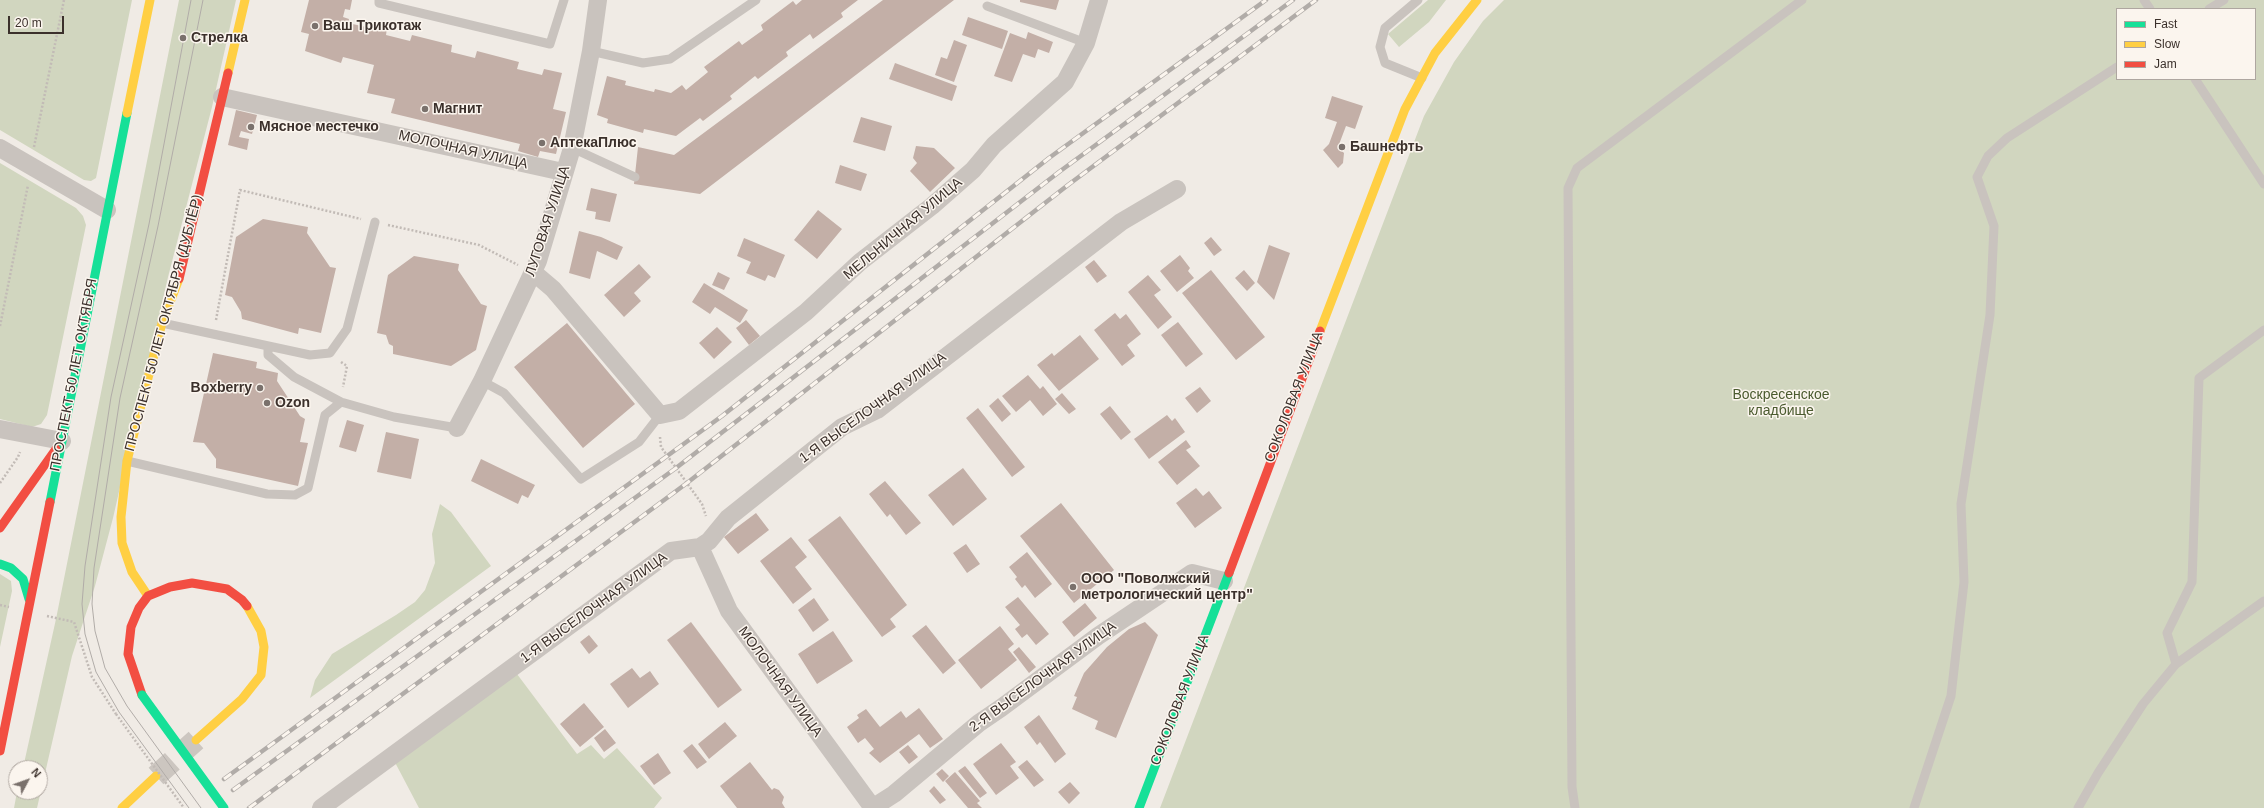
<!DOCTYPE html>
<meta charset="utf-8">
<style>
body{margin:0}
#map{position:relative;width:2264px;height:808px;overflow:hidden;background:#f0ebe5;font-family:Arial,sans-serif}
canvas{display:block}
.legend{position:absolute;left:2116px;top:8px;width:140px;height:72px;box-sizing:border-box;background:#fbf5ee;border:1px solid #aea6a0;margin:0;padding:5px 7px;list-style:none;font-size:12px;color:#3b302b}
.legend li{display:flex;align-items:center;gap:8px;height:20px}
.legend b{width:20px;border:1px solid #aea6a0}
.north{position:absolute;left:8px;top:760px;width:40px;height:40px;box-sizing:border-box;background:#fbf5ee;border:1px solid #aea6a0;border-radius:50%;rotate:49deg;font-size:11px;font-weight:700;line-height:16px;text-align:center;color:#3b302b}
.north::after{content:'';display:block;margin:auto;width:14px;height:18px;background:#7a716c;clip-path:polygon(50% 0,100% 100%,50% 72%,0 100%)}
.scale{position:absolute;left:8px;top:16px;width:56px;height:18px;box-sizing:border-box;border:2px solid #3b302b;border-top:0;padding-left:5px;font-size:12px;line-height:14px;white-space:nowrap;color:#3b302b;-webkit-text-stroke:3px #fbf5ee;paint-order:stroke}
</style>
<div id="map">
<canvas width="2264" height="808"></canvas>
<ul class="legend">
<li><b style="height:5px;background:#16e098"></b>Fast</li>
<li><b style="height:5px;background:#ffcf43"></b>Slow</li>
<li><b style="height:5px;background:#f24e42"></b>Jam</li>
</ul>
<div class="north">N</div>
<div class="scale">20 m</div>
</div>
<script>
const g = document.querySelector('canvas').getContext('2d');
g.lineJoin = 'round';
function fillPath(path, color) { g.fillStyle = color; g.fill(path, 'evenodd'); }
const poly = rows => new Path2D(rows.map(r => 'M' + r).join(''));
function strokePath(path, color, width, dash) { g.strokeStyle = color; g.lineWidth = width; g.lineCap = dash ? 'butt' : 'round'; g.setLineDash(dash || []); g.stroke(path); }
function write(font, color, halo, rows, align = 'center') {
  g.font = font + ' Arial,sans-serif'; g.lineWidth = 3; g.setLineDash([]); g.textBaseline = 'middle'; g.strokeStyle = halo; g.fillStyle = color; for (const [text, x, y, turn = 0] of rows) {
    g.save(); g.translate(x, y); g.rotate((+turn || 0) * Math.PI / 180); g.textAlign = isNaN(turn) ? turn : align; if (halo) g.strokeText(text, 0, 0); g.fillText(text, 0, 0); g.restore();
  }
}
fillPath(poly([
 [0,0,132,0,96,178,91,181,84,180,0,130],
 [179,0,236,0,212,107,168,277,113,518,95,586,72,656,37,808,14,808,17,792,40,792,40,768,23,768,56,619],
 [1428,0,1446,0,1429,22,1399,47,1388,34],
 [1504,0,2264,0,2264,808,1160,808,1424,116,1454,62,1483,21],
 [2117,9,2255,9,2255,79,2117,79],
 [0,163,76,208,83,216,86,225,47,415,41,424,32,427,0,419],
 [440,504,451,512,491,566,310,698,315,680,332,654,396,615,415,602,425,590,435,563,432,534],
 [0,574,11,581,12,591,0,647],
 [508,662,577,754,591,745,604,759,617,748,662,798,654,808,419,808,389,751]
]), '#d1d6bf');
fillPath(poly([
 [309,0,352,0,350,10,345,9,343,17,349,19,348,23,366,27,367,23,387,28,386,35,410,41,412,35,452,45,451,52,475,58,477,51,519,62,517,69,542,75,544,69,562,73,553,109,566,112,556,154,540,151,538,157,518,151,520,144,391,113,395,99,367,93,374,65,343,57,341,63,305,51,309,34,301,32],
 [802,0,858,0,841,13,843,17,813,39,810,34,786,52,788,56,758,79,755,76,730,96,732,99,703,121,700,118,676,136,644,129,643,133,607,123,608,119,597,115,607,76,626,81,625,85,654,92,655,89,671,93,682,85,686,90,708,72,704,67,739,41,742,45,763,30,761,25,793,1,796,5],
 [883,0,954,0,700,194,634,184,638,147,674,155],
 [1020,0,1059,0,1056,10,1020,2],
 [968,17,1008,31,1002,49,962,35],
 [1028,32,1053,42,1049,53,1038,49,1035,58,1023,54,1012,82,994,76,1010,33,1026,39],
 [954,40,967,45,954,82,935,75,941,57,947,59],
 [895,63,957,86,952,101,889,79],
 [1332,96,1363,106,1355,129,1346,126,1338,147,1344,153,1343,163,1338,168,1323,150,1329,144,1337,122,1325,118],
 [236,110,257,115,252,134,241,131,239,137,249,139,247,150,228,145],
 [861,117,892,126,885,151,853,142],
 [916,146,934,148,955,168,930,192,910,171,917,163,913,158],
 [840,165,867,174,861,191,835,183],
 [591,188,617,194,610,222,595,219,596,212,586,210],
 [818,210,842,229,817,259,794,240],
 [263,219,308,227,307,233,330,267,336,268,321,333,299,328,298,334,242,319,241,312,232,297,225,295,236,237],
 [579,231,601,237,623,247,617,260,597,251,590,279,569,273],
 [1211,237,1222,250,1214,256,1204,243],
 [744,238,785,255,775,278,768,275,765,281,746,273,751,262,737,256],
 [1269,245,1290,253,1274,300,1257,282],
 [1180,255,1190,268,1188,271,1194,278,1177,292,1160,271],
 [414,256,459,264,458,270,481,304,487,306,476,350,451,366,393,354,393,346,389,344,386,335,377,333,388,275],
 [1094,260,1107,276,1097,283,1085,267],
 [639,264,651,277,634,293,641,301,624,317,604,295],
 [1211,270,1265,337,1236,360,1182,293],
 [1244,270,1255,283,1247,291,1235,278],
 [718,272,730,278,724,290,712,285],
 [1148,275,1161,290,1154,295,1172,317,1158,329,1128,292],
 [704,283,748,310,740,323,715,307,710,314,692,302],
 [1115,313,1120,319,1126,314,1141,334,1127,345,1135,356,1122,366,1094,330],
 [746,320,760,336,749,345,736,328],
 [1178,322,1203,354,1186,367,1161,335],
 [567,323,635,404,583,448,514,367],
 [717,327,732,342,714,359,699,343],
 [1080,335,1099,359,1059,391,1037,365,1052,353,1054,356],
 [213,353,257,362,256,368,278,373,277,381,300,416,305,419,300,442,308,443,298,486,216,468,216,459,204,443,193,442],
 [1028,375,1040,389,1043,386,1057,404,1043,416,1030,400,1016,412,1002,396],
 [1200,387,1211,401,1197,413,1185,398],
 [1062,393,1076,409,1069,414,1055,399],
 [998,398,1011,414,1002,422,989,406],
 [1110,406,1131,432,1121,440,1100,414],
 [978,408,1025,467,1012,477,966,418],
 [1167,415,1172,421,1175,418,1185,432,1149,459,1134,439],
 [347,420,364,425,356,452,339,447],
 [386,432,419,439,411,479,377,472],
 [1186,440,1191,447,1186,450,1200,466,1177,485,1158,462],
 [481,459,535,485,528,498,522,495,518,504,471,481],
 [963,468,987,499,953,526,928,495],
 [885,481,921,523,906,535,890,514,887,517,869,494],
 [1196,488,1203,496,1209,491,1222,508,1195,528,1176,503],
 [1061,503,1114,570,1074,603,1020,536],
 [756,513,769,530,738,554,724,537],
 [840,516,907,605,890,619,896,627,882,637,808,540],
 [791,537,807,557,795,567,812,589,793,604,760,561],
 [966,544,980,564,967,573,953,553],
 [1027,552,1052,584,1035,598,1025,585,1022,588,1015,579,1017,577,1009,567],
 [1018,597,1049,634,1036,645,1027,634,1022,638,1015,629,1020,625,1005,607],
 [814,598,829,620,813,632,798,610],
 [1085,603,1097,618,1074,637,1062,622],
 [691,622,742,690,718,708,667,640],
 [1145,622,1158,635,1116,738,1095,729,1098,721,1072,709,1077,697,1074,696,1084,673,1107,647,1129,629],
 [926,625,956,663,943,674,912,636],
 [1000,626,1014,644,1008,649,1017,660,981,689,958,660],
 [833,631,853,661,817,684,798,654],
 [589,635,598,646,589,654,580,642],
 [1019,647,1036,667,1029,673,1013,652],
 [632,668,640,678,650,671,659,684,628,708,610,684],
 [584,703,604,727,580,747,560,724],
 [919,708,943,739,930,748,919,734,880,763,869,753,874,749,865,738,858,743,847,727,859,718,857,715,866,709,880,727,901,711,906,718],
 [1039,715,1066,754,1055,763,1040,742,1037,745,1024,727],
 [725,722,737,736,709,759,698,744],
 [605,729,616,743,604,752,594,738],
 [1001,743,1016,762,1010,766,1019,778,996,795,973,764],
 [692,744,707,762,697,769,683,751],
 [908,745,918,757,909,764,899,752],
 [658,753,671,773,654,785,640,766],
 [1027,760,1044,780,1034,787,1018,767],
 [750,762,772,790,774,788,779,790,784,797,782,803,785,808,737,808,720,786],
 [965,766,987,793,980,798,958,771],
 [942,769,949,776,943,782,936,774],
 [955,772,980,801,977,803,982,808,968,808,945,781],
 [1070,782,1080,793,1069,804,1058,792],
 [934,786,946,800,940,804,929,791]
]), '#c3afa7');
strokePath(poly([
 [156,776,196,740]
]), '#ccc6c0', 22, [22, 11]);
strokePath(poly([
 [34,147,64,0],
 [388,225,479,245,518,265],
 [216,320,240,190,361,219],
 [0,326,28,185],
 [341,362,347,366,343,387],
 [660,437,661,447,702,504,706,516],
 [0,483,18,457,20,452],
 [0,605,9,607],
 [47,616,74,622,92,677,116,714]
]), '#c2bbb6', 2.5, [2, 2]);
strokePath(poly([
 [379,0,379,3,550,44,564,0],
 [1418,0,1385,28,1380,47,1385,63,1422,78],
 [2144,0,2150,9],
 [987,6,1086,43],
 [2209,9,2224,0],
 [591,51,643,63,670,59,756,0],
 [2195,79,2264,184],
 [572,148,635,177],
 [162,323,310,355,330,353,347,329,375,222],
 [268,346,268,355,294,377,341,402,394,417,457,428],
 [482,381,504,393,581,479,639,442,660,415],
 [127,461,267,494,295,495,308,488,325,415,341,402],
 [2176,664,2167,633,2192,582,2199,378,2264,330],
 [1575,808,1572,787,1568,188,1577,168,1802,0],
 [1914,808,1951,696,1964,582,1961,504,1990,315,1994,226,1977,177,1988,156,2007,138,2117,67],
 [2078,808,2098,773,2143,704,2176,664,2264,601]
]), '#c9c3be', 9);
strokePath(poly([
 [222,97,563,172],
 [0,148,107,210],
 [533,272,553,289,660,415,679,411,806,312,860,262,932,206,973,170,994,145,1065,82,1086,43,1099,0],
 [457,428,482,381,538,261,572,148,591,51,598,0],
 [0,429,62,441],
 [700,547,729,611,873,808],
 [321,808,671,551,700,547,709,541,728,518,842,427,877,410,1121,222,1177,189],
 [872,808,894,794,979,723,1001,708,1098,636,1192,573,1224,581]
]), '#c9c3be', 18);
strokePath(poly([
 [50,502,127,113],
 [0,564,11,568,23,579,29,599],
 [1139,808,1229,573]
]), '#16e098', 9);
strokePath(poly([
 [228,73,245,0],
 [127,113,150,0],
 [1320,331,1405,109,1435,53,1477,0],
 [148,596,132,572,122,543,121,517,127,461,162,323,179,279],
 [196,740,242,699,261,675,264,647,261,631,247,606],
 [122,808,156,776]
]), '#ffcf43', 9);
strokePath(poly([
 [179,279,228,73],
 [0,528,56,449],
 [1229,573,1320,331],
 [142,695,128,654,131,627,139,608,148,596,170,587,192,583,227,589,242,600,247,606],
 [0,751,50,502]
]), '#f24e42', 9);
strokePath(poly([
 [189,808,119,712,96,672,85,634,82,604,85,566,111,397,149,224,191,0],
 [201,808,127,706,105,668,95,631,92,604,94,568,120,398,158,226,203,0]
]), '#b1aca8', 1);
const rail = poly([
 [224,779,722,416,1049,158,1266,0],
 [233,790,676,468,1059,172,1293,0],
 [249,808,687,483,1068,185,1316,0]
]);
strokePath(rail, '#b1aca8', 4.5);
strokePath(rail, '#fbf5ee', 3, [9]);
strokePath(poly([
 [116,714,184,808]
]), '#c2bbb6', 2.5, [2, 2]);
strokePath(poly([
 [142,695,224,808]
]), '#16e098', 9);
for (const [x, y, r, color] of [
 [315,26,4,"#7a716c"],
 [183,38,4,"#7a716c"],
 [425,109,4,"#7a716c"],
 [251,127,4,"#7a716c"],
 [542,143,4,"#7a716c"],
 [1342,147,4,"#7a716c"],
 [260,388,4,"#7a716c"],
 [267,403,4,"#7a716c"],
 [1073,587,4,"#7a716c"]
]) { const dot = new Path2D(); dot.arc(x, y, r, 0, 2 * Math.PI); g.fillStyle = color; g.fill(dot); strokePath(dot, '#fbf5ee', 1.5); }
write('bold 14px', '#3b302b', '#fbf5ee', [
 ["Ваш Трикотаж",323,26],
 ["Стрелка",191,38],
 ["Магнит",433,109],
 ["Мясное местечко",259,127],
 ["АптекаПлюс",550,143],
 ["Башнефть",1350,147],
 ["Boxberry",252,388,"right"],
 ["Ozon",275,403],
 ["ООО \"Поволжский",1081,579],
 ["метрологический центр\"",1081,595]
], 'left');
write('14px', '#3b302b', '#fbf5ee', [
 ["МОЛОЧНАЯ УЛИЦА",463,150,13],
 ["ЛУГОВАЯ УЛИЦА",548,221,-72],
 ["МЕЛЬНИЧНАЯ УЛИЦА",903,229,-40],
 ["ПРОСПЕКТ 50 ЛЕТ ОКТЯБРЯ (ДУБЛЁР)",164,323,-75],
 ["ПРОСПЕКТ 50 ЛЕТ ОКТЯБРЯ",74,375,-79],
 ["СОКОЛОВАЯ УЛИЦА",1294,397,-69],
 ["1-Я ВЫСЕЛОЧНАЯ УЛИЦА",873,408,-36],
 ["1-Я ВЫСЕЛОЧНАЯ УЛИЦА",594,608,-36],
 ["2-Я ВЫСЕЛОЧНАЯ УЛИЦА",1043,677,-36],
 ["МОЛОЧНАЯ УЛИЦА",780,682,54],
 ["СОКОЛОВАЯ УЛИЦА",1180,700,-69]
]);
write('14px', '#4a5a2e', '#fbf5ee', [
 ["Воскресенское",1781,395],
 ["кладбище",1781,411]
]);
</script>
